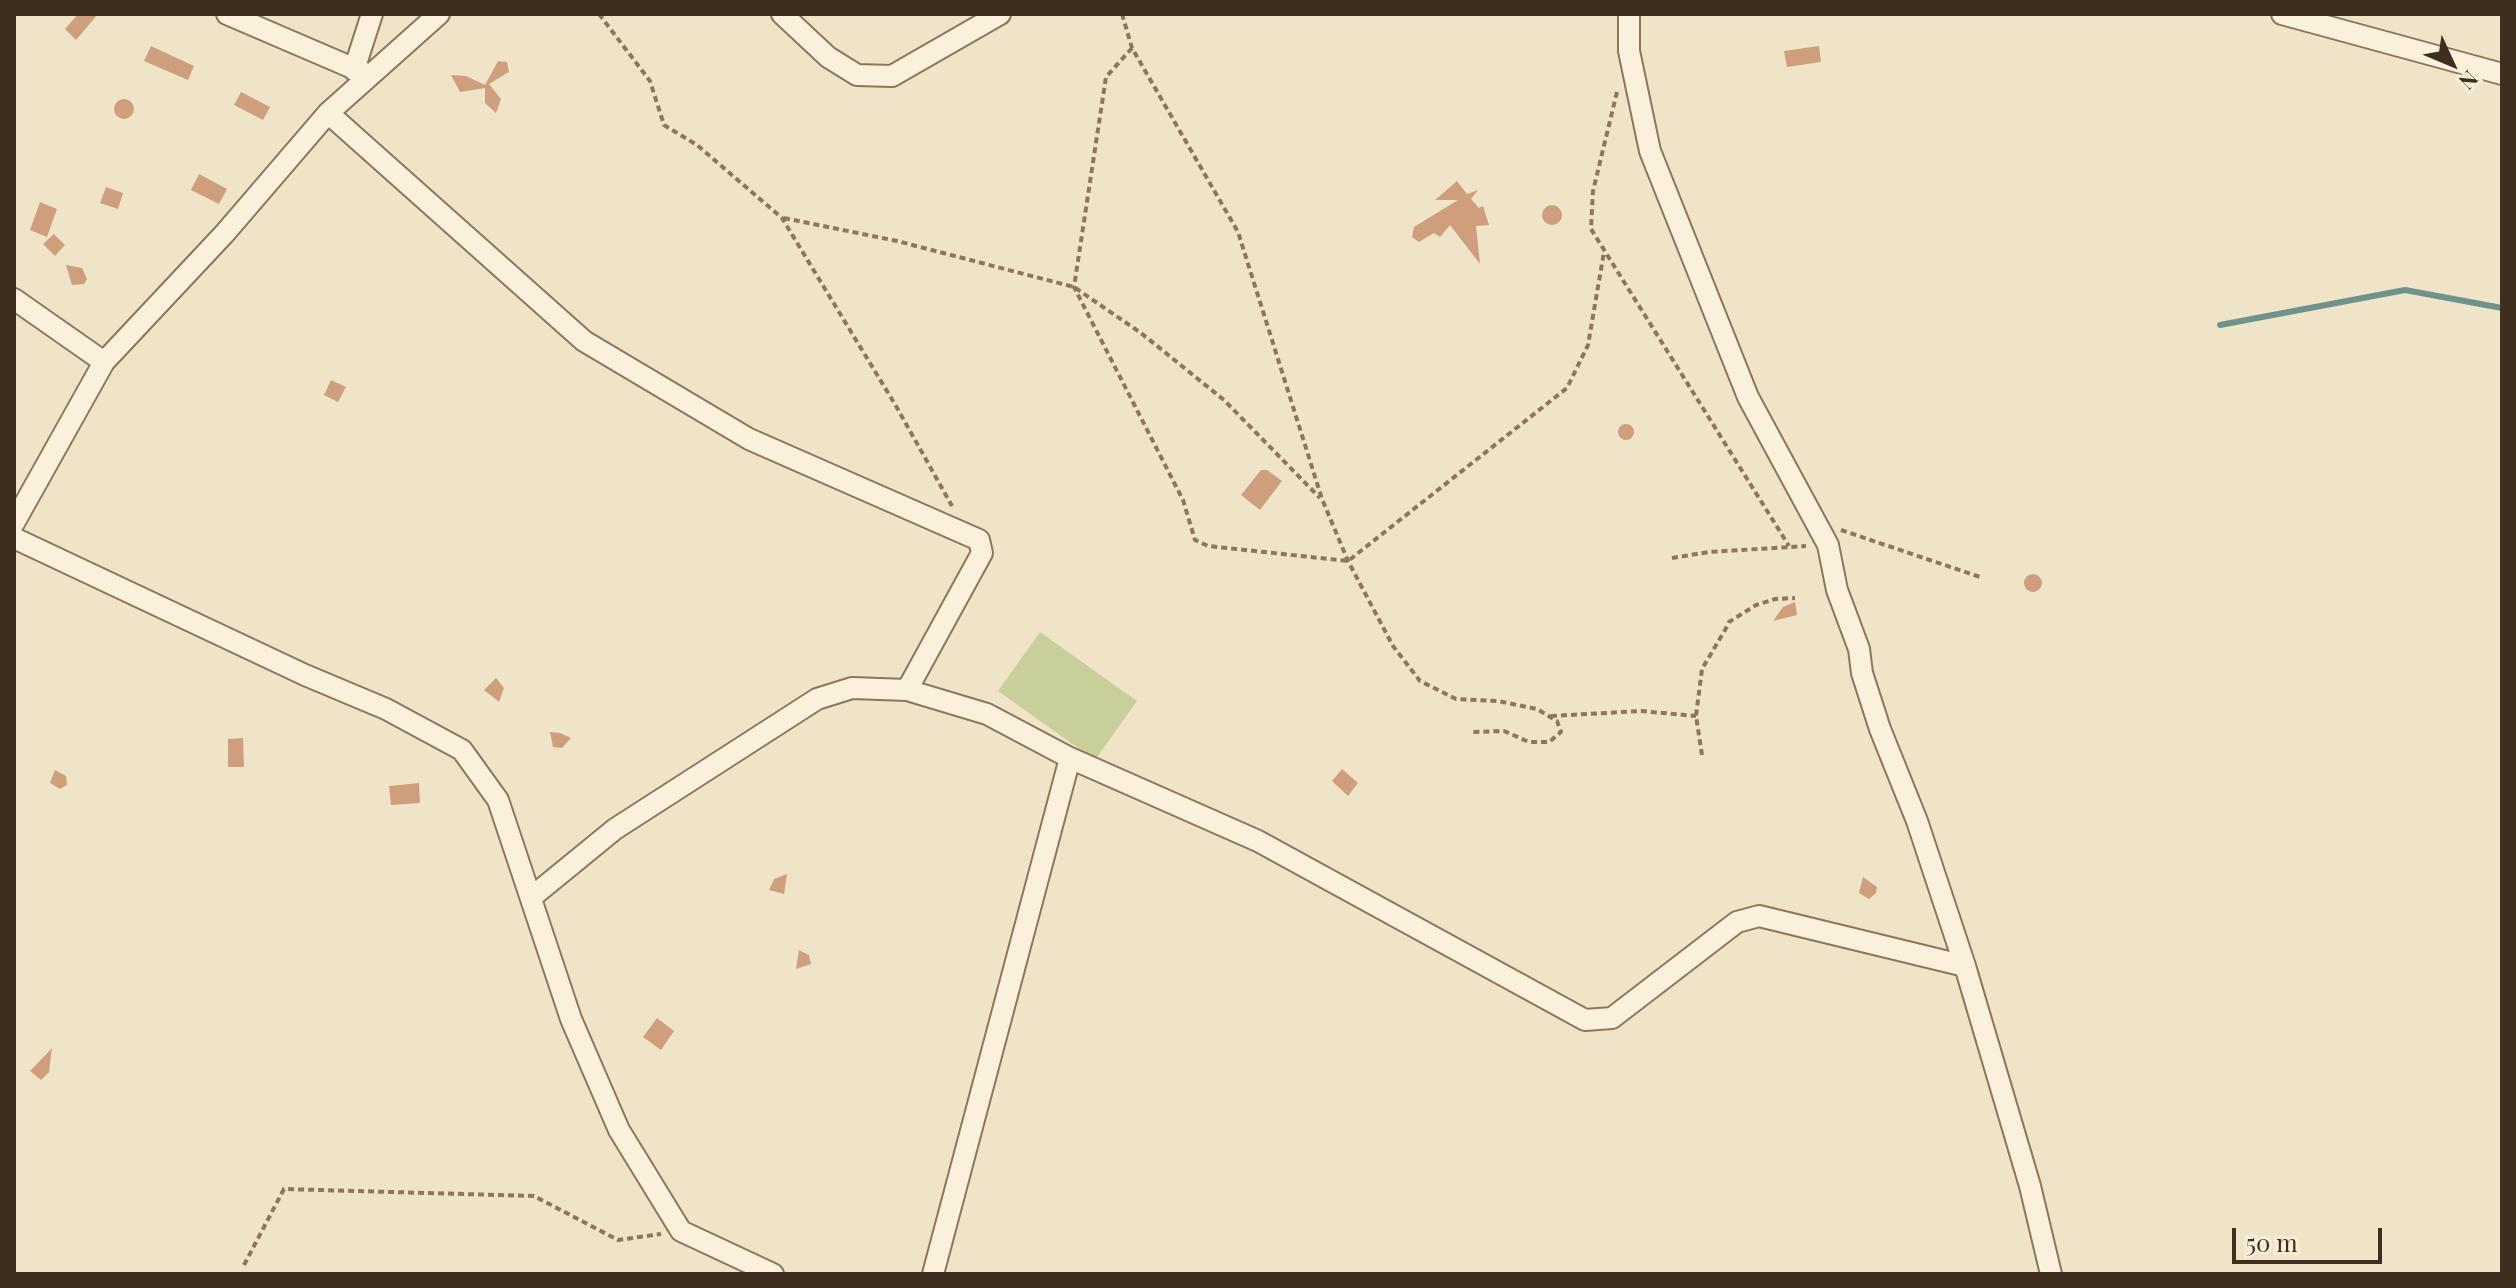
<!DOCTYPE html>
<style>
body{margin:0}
#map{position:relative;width:2516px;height:1288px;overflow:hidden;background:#f0e4c8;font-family:"Playfair Display",serif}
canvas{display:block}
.frame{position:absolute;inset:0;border:16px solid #3d2e20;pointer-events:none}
.north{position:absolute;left:2412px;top:24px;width:80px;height:80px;-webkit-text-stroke:6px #f7eed8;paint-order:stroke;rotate:134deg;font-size:22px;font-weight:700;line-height:32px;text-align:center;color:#3d2e20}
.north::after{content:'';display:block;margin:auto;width:28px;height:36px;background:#3d2e20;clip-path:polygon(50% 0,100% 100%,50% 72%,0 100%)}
.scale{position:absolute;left:2232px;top:1228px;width:150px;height:36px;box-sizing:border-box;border:4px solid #3d2e20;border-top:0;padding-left:10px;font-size:24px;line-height:28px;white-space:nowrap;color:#3d2e20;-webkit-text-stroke:6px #f7eed8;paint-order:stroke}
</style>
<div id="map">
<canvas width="2516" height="1288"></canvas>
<div class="frame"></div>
<div class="north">N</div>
<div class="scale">50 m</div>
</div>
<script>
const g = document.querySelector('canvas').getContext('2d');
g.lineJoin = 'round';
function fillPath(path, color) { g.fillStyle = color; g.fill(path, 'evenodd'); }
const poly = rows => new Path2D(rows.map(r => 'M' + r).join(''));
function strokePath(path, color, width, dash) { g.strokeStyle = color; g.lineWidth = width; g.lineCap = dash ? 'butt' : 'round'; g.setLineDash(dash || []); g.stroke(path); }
fillPath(poly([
 [1040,632,1137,701,1095,760,998,691]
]), '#c9cf9b');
strokePath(poly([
 [2220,325,2405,290,2502,308]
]), '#6f938a', 6);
fillPath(poly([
 [78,14,98,14,76,40,65,29],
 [151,46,194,66,188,80,144,61],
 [1819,46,1821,62,1787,67,1784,51],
 [498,61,507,62,509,72,489,84,501,99,496,113,485,103,485,88,460,92,451,75,466,76,485,85],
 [241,92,270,107,263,120,234,105],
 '114 109a10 10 0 1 1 20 0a10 10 0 1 1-20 0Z',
 [199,174,227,189,219,204,191,190],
 [1457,181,1467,194,1478,190,1471,199,1479,208,1483,206,1489,225,1476,226,1480,264,1450,225,1440,237,1434,233,1419,242,1412,237,1414,227,1458,200,1435,200],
 [106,187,123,193,118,209,100,203],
 [40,202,57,209,47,237,30,230],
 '1542 215a10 10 0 1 1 20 0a10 10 0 1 1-20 0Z',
 [54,234,65,245,55,256,43,244],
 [66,265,82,268,87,279,84,284,72,285],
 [331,380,346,387,338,402,324,395],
 '1618 432a8 8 0 1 1 16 0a8 8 0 1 1-16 0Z',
 [1261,470,1267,470,1282,481,1260,510,1241,495],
 '2024 583a9 9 0 1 1 18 0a9 9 0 1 1-18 0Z',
 [1795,602,1797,615,1773,621,1783,607],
 [496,678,504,688,499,702,484,690],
 [550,732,560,733,571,738,562,748,553,747],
 [243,738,244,767,228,767,228,739],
 [1342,769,1358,783,1348,796,1332,781],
 [55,770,66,776,67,785,60,789,50,783],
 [419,783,420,803,391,805,389,786],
 [787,874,784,894,769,890,774,879],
 [1863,877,1877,887,1876,893,1869,899,1859,893],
 [799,950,809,955,811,964,796,969],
 [657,1018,674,1031,661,1050,643,1037],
 [52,1048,49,1072,41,1080,30,1071]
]), '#cf9f7d');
const minor = poly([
 [227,14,369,75],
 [782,14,828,57,857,75,892,76,1000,14],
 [1629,14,1629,51,1650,151,1748,397,1828,545,1837,590,1859,649,1862,673,1880,729,1917,821,1965,966,2030,1186,2051,1274],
 [2282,14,2502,74],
 [354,70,372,14],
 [328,113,584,341,749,439,979,540,982,553,907,690],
 [14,299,104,362],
 [14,523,104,362,225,233,328,113,439,14],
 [14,538,305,675,386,709,462,750,498,800,571,1019,619,1130,681,1231,773,1274],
 [533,896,615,829,817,699,852,688,907,690,987,714,1070,758,1258,841,1585,1020,1612,1018,1737,922,1759,916,1965,966],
 [933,1274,1070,758]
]);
strokePath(minor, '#8d765c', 24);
strokePath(poly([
 [599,14,650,81,664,125,697,145,782,218,896,406,952,506],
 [1122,14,1132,48,1238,232,1322,499,1348,561,1393,646,1420,681,1456,699,1498,701,1537,709,1557,721,1561,732,1549,742,1529,742,1504,731,1473,732],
 [1132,48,1106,77,1074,287,1183,500,1195,540,1208,546,1348,561,1567,388,1588,345,1604,252],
 [1617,92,1593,191,1591,229,1789,546],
 [784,218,897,241,1074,287,1141,333,1224,400,1320,498],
 [1841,530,1983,578],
 [1672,558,1709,552,1806,546],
 [1551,716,1641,711,1696,716],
 [1702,755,1696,716,1702,669,1725,630,1729,622,1756,605,1775,599,1795,598],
 [244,1265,284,1189,534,1196,618,1240,661,1234]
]), '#8d765c', 4, [6, 4]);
strokePath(minor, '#faf1dc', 20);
</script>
